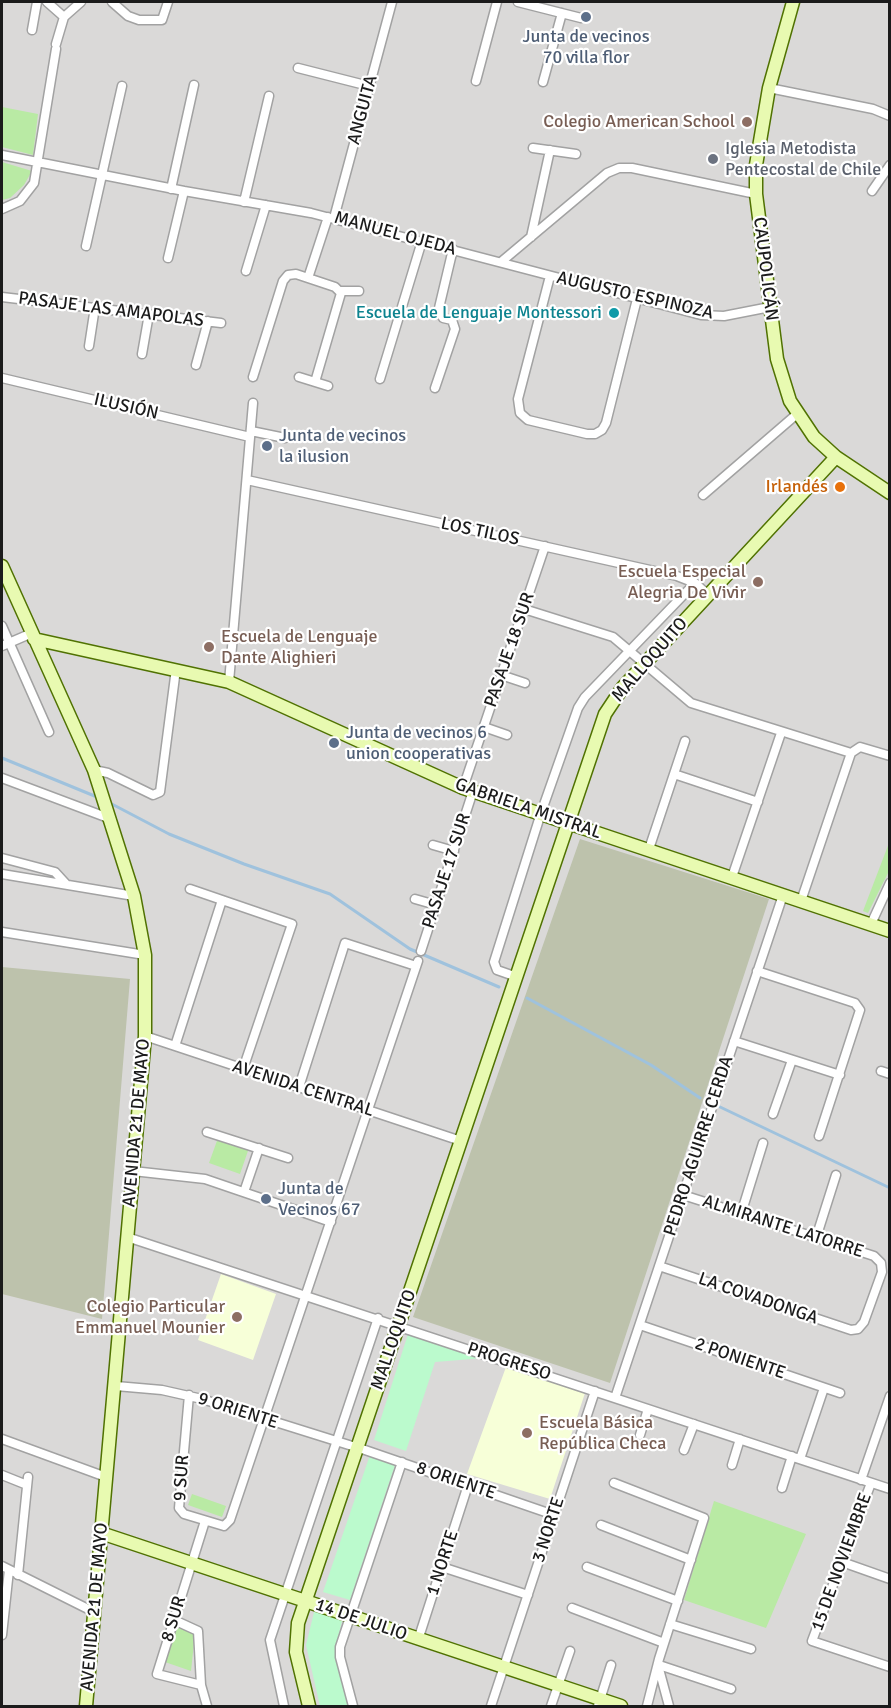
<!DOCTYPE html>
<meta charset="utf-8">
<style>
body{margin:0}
#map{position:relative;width:891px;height:1708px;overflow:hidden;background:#edece1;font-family:Signika,sans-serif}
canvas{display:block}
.frame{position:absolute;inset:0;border:3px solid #1b1b1b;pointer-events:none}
</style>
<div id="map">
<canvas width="891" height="1708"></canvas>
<div class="frame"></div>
</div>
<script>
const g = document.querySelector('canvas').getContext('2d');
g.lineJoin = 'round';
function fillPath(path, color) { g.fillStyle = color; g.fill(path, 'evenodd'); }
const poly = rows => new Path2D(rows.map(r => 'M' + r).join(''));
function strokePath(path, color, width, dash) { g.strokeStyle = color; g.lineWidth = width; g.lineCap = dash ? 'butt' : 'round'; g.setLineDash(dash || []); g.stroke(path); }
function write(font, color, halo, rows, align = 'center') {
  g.font = font + ' Signika,sans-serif'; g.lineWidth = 4.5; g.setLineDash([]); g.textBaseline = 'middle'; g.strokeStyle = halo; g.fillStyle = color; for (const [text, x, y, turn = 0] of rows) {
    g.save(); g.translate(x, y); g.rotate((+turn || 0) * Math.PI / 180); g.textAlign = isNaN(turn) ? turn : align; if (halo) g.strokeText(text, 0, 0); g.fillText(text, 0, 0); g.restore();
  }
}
fillPath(poly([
 [2,2,889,2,889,1706,2,1706]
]), '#dad9d8');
fillPath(poly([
 [221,1274,276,1294,253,1360,198,1340],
 [506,1367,585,1393,550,1499,467,1474]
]), '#f7ffd8');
fillPath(poly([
 [580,839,769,899,610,1383,413,1317],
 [2,967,130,979,102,1319,2,1294]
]), '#bdc2ac');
fillPath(poly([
 [2,107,38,114,33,155,2,147],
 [2,162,32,171,24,185,10,198,2,200],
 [889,843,889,871,868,913,863,911],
 [218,1138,249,1148,240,1174,209,1163],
 [192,1494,226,1506,222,1517,188,1505],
 [714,1501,806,1534,766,1628,684,1600],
 [174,1624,195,1633,191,1671,162,1661]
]), '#b9eaa4');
fillPath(poly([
 [408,1334,484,1358,435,1362,406,1451,374,1440],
 [371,1452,396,1462,350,1600,323,1592],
 [315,1608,343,1617,336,1645,349,1706,320,1706,306,1645]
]), '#bbfacd');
strokePath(poly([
 [2,758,97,797],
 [108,802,169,834,244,864,330,894,410,949,499,987],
 [527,998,651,1065,700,1098],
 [718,1106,890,1188]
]), '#9fc2dd', 3);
const street = poly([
 [47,2,64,17],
 [112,2,128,16,139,20,162,20,168,2],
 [518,2,581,18],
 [32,30,37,2],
 [56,44,64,17,81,2],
 [298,68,369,86],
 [476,81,497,2],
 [543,82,562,13],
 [769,88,873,109,890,116],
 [533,148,576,154],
 [2,155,184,191,311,213,701,315,724,316,770,307],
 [171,189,194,85],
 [872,191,890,165],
 [244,202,269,96],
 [2,209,20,201,34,183,56,49],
 [334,218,392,2],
 [531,237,550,150],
 [86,246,122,86],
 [168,258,184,191],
 [501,262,607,173,619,168,632,168,756,194],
 [246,271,266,205],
 [550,276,518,399,520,413,528,420,587,434,595,434,602,430,606,423,637,299],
 [308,278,328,217],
 [340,291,359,291],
 [2,297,221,323],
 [89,346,95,307],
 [142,354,149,314],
 [196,365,208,321],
 [253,377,283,281,288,275,296,274,335,287,341,293,315,382],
 [299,377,328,386],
 [2,378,250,437],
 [380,379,422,241],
 [435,388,455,329,452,320,443,318,439,308,453,249],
 [251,431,285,438],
 [247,480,677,576,695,583,708,595],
 [703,495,797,414],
 [524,609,613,637,691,703,851,753],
 [2,626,49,732],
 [2,646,32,633],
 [501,675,525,683],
 [229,682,253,403],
 [484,727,507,735],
 [851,753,860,747,890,756],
 [94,770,108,773,153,795,160,792,176,669],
 [674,774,758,802],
 [2,778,111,819],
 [463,788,545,546],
 [433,845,454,851],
 [649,849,685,741],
 [2,858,55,872,66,884],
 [2,874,134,896],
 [732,877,781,733],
 [190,889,292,924,243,1069],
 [415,899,436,905],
 [801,901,851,753],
 [871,924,890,883],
 [2,932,145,955],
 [421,951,473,791],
 [757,971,855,1003,860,1010,819,1136],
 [517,977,497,970,494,962,541,813,578,708,585,697,695,583],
 [145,1036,461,1141],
 [734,1041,840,1075],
 [175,1046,222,900],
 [881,1071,890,1074],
 [299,1087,345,943,416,966],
 [773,1114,792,1060],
 [207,1132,288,1158],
 [133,1171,205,1179,331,1222],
 [244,1192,259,1148],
 [741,1214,763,1143],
 [127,1237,890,1489],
 [816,1238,836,1175],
 [659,1266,851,1330,858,1329,864,1322,882,1272,881,1263,874,1256,683,1195],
 [640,1325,840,1393],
 [116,1386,162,1390,202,1399,365,1450,554,1515],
 [189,1395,179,1508,184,1514,224,1526,230,1520,418,961],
 [615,1398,783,895],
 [640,1435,648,1409],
 [2,1439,106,1477],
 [684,1450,694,1424],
 [800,1459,824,1388],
 [732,1465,740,1439],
 [2,1475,27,1485],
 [861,1480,890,1396],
 [614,1483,704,1518,659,1659,647,1706],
 [871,1483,812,1641,890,1667],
 [782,1488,792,1456],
 [601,1525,691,1560],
 [842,1562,890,1579],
 [2,1566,94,1612],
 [442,1567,528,1595],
 [587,1567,678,1601],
 [18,1575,28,1477],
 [572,1608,664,1643],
 [174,1620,198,1631,201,1685,207,1706],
 [670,1624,751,1649],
 [2,1635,9,1570],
 [418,1640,468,1485],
 [659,1665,731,1689],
 [659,1669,669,1706],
 [201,1685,157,1674,205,1521],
 [284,1706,270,1640,378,1318],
 [353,1706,340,1657,340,1647,402,1462],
 [491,1706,595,1391],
 [551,1706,570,1651],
 [598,1706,611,1665]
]);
const secondary = poly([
 [793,2,769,88,756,165,756,194,777,359,790,401,814,437,836,457,890,493],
 [2,566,94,770,134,896,145,955,145,1036,86,1706],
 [34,639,229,682,463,788,890,931],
 [101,1533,621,1706],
 [309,1706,296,1652,298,1623,605,714,623,687,836,457]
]);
strokePath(street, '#a2a2a2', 11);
strokePath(secondary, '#507202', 15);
strokePath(street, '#fff', 8);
strokePath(secondary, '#e8fab1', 12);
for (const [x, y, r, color] of [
 [586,17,6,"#5c6f8a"],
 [747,122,6,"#8d6e63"],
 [713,159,6,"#6b7280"],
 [614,313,6,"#0f9aa8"],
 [267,446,6,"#5c6f8a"],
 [840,487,6,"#e8710a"],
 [758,582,6,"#8d6e63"],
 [209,647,6,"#8d6e63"],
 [334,743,6,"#5c6f8a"],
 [266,1199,6,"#5c6f8a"],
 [237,1317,6,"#8d6e63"],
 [527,1433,6,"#8d6e63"]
]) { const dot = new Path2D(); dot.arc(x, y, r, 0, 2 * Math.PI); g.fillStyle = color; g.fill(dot); strokePath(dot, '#fff', 2); }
write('18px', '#4e5e75', '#fff', [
 ["Junta de vecinos",586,37,"center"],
 ["70 villa flor",586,58,"center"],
 ["Junta de vecinos",279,436],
 ["la ilusion",279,457],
 ["Junta de vecinos 6",346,733],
 ["union cooperativas",346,754],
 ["Junta de",278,1189],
 ["Vecinos 67",278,1210]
], 'left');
write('18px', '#1b1b1b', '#fff', [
 ["ANGUITA",363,110,-75],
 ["MANUEL OJEDA",395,234,15],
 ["CAUPOLICÁN",765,269,83],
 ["AUGUSTO ESPINOZA",635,296,13],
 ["PASAJE LAS AMAPOLAS",111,310,7],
 ["ILUSIÓN",126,407,13],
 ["LOS TILOS",480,532,12],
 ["PASAJE 18 SUR",510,650,-71],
 ["MALLOQUITO",650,660,-49],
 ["GABRIELA MISTRAL",528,809,19],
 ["PASAJE 17 SUR",447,871,-72],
 ["AVENIDA CENTRAL",303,1089,18],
 ["AVENIDA 21 DE MAYO",137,1123,-85],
 ["PEDRO AGUIRRE CERDA",699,1146,-72],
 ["ALMIRANTE LATORRE",783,1227,18],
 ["LA COVADONGA",758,1299,19],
 ["MALLOQUITO",394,1340,-71],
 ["2 PONIENTE",740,1359,19],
 ["PROGRESO",509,1362,18],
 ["9 ORIENTE",238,1411,18],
 ["9 SUR",182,1478,-86],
 ["8 ORIENTE",456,1481,19],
 ["3 NORTE",549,1530,-72],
 ["15 DE NOVIEMBRE",842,1562,-70],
 ["1 NORTE",443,1563,-72],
 ["AVENIDA 21 DE MAYO",95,1607,-85],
 ["8 SUR",174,1619,-73],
 ["14 DE JULIO",361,1620,19]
]);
write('18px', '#785e54', '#fff', [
 ["Colegio American School",735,122],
 ["Escuela Especial",746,572],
 ["Alegria De Vivir",746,593],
 ["Escuela de Lenguaje",221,637,"left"],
 ["Dante Alighieri",221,658,"left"],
 ["Colegio Particular",225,1307],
 ["Emmanuel Mounier",225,1328],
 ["Escuela Básica",539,1423,"left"],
 ["República Checa",539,1444,"left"]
], 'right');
write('18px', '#5b616d', '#fff', [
 ["Iglesia Metodista",725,149],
 ["Pentecostal de Chile",725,170]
], 'left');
write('18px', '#0d838f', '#fff', [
 ["Escuela de Lenguaje Montessori",602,313]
], 'right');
write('18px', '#c56008', '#fff', [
 ["Irlandés",828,487]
], 'right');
</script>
